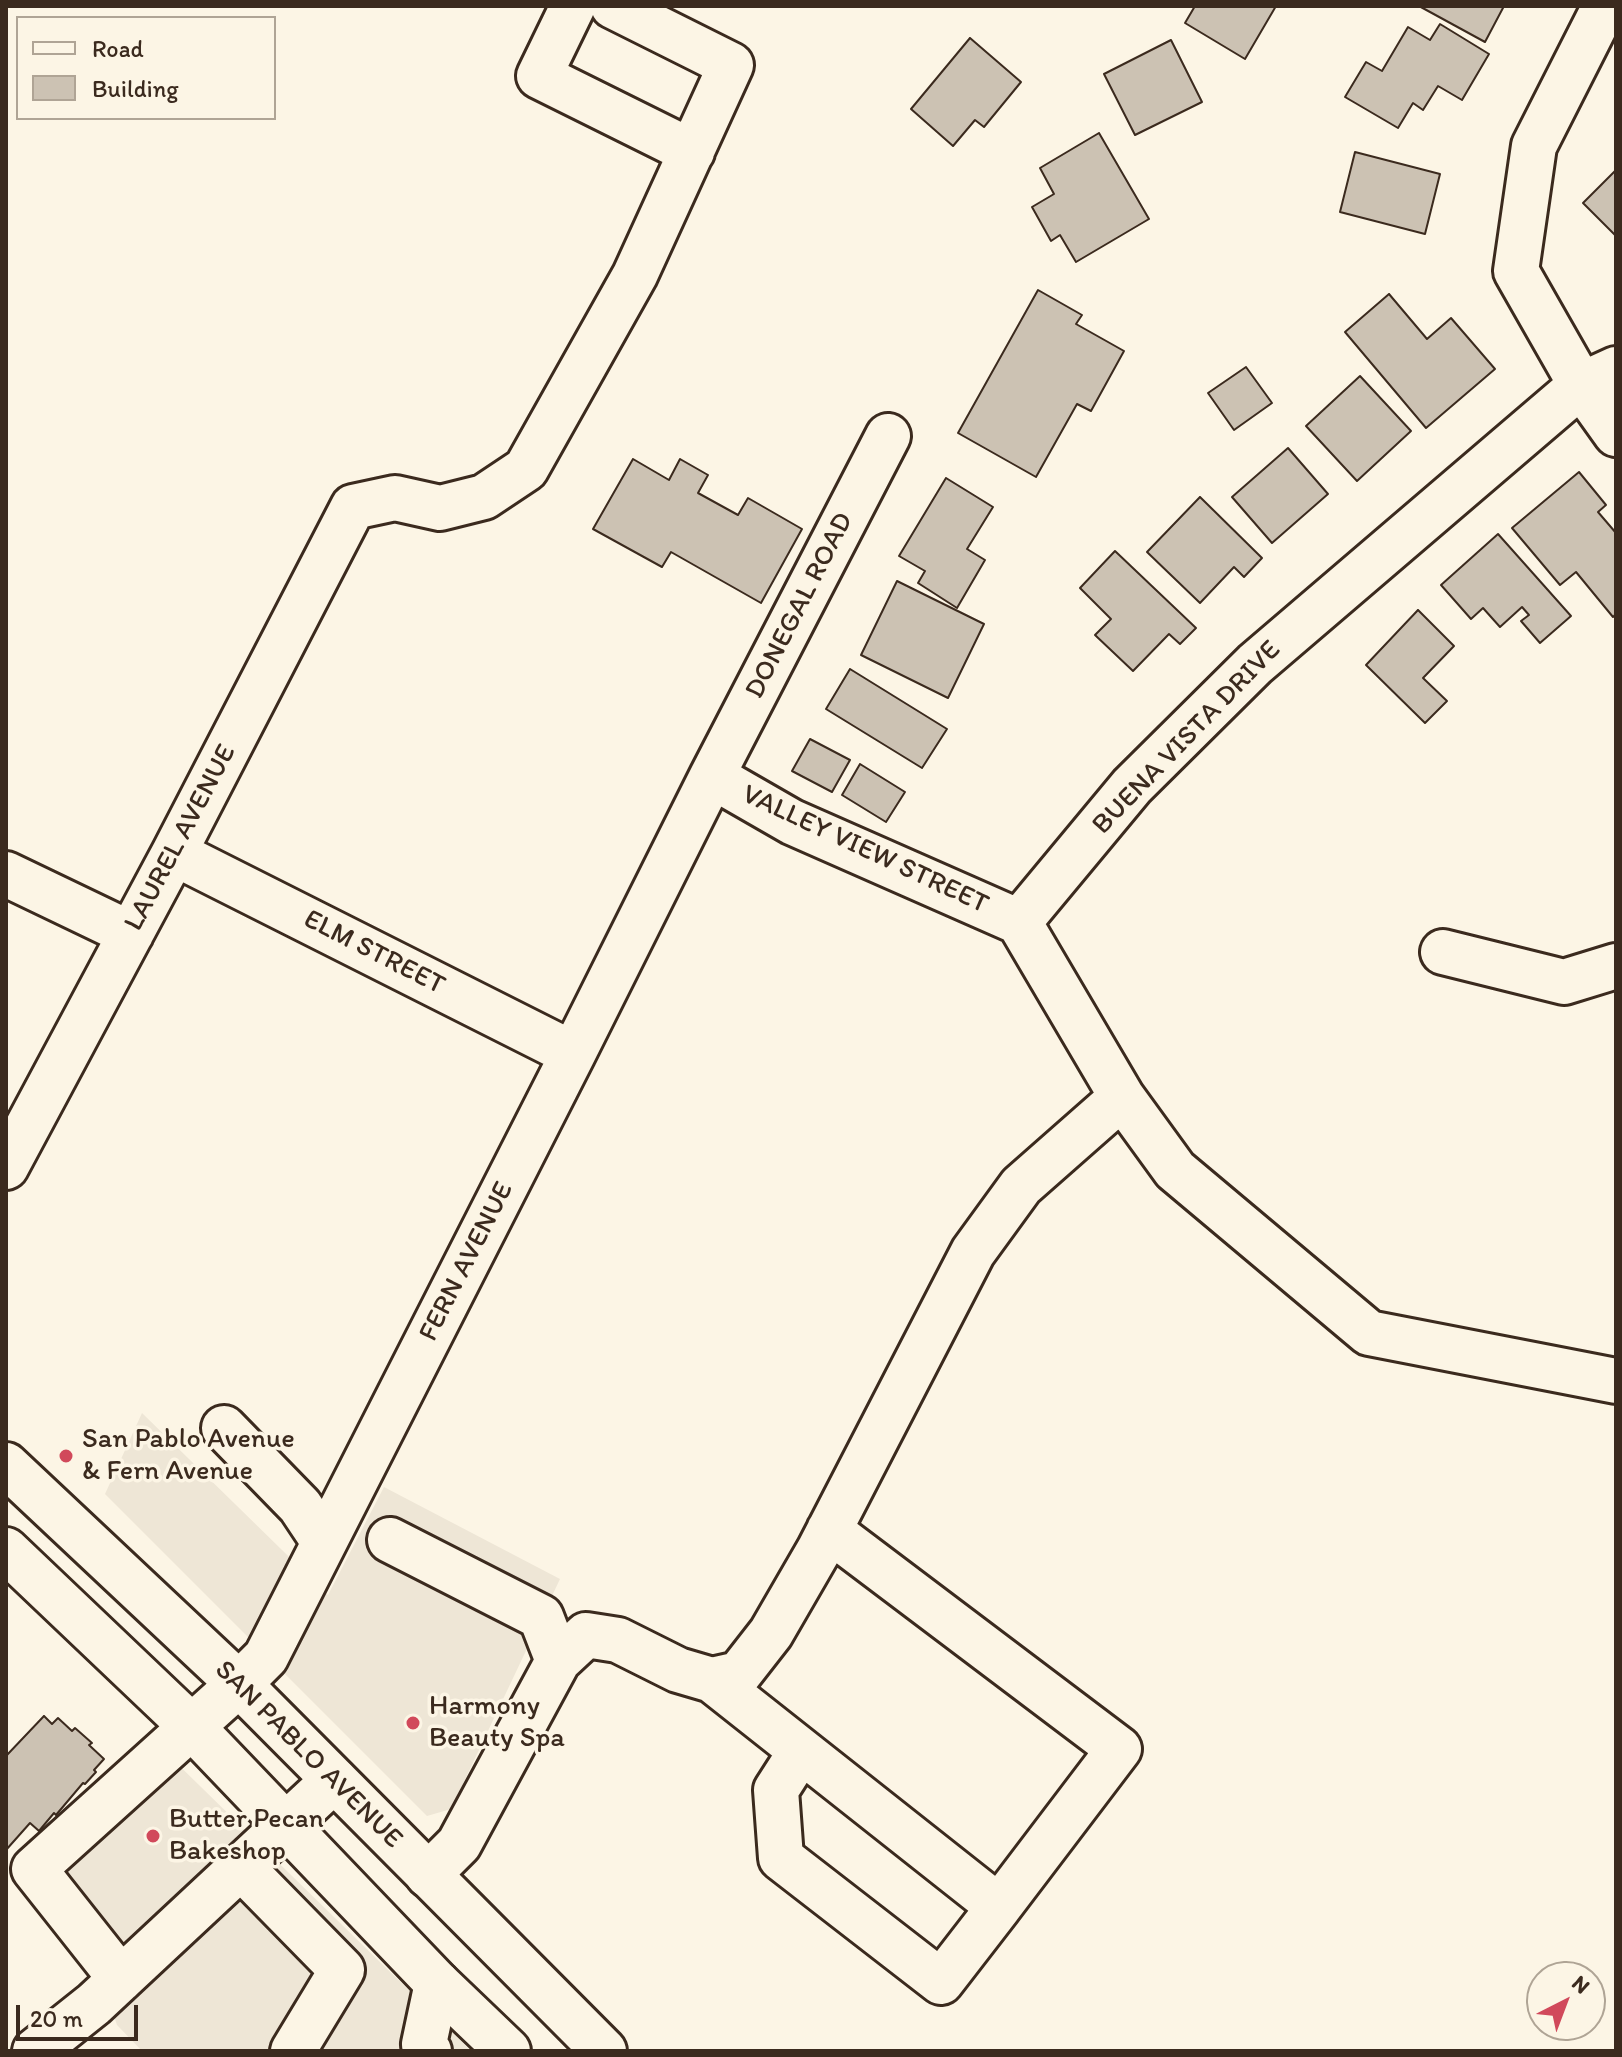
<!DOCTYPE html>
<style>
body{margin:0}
#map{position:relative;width:1622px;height:2057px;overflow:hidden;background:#fcf5e5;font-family:Itim,sans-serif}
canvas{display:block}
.frame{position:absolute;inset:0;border:8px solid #3b2a1e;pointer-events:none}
.legend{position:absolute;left:16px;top:16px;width:260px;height:104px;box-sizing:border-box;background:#fcf5e5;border:2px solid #afa495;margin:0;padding:10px 14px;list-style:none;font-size:24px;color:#3b2a1e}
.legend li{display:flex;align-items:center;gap:16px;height:40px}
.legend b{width:40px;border:2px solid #afa495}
.north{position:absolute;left:1526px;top:1961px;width:80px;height:80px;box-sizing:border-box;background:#fcf5e5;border:2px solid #afa495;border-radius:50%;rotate:42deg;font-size:22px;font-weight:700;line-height:32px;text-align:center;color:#3b2a1e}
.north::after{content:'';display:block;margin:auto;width:28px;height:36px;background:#d1495b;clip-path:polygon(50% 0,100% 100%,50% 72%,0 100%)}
.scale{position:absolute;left:16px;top:2005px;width:122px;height:36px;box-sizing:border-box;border:4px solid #3b2a1e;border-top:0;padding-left:10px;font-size:24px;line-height:28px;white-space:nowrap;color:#3b2a1e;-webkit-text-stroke:6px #fcf5e5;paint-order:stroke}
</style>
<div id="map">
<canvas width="1622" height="2057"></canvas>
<div class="frame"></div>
<ul class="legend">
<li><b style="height:10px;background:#fcf5e5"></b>Road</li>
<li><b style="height:22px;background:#ccc2b3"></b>Building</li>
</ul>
<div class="north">N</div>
<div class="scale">20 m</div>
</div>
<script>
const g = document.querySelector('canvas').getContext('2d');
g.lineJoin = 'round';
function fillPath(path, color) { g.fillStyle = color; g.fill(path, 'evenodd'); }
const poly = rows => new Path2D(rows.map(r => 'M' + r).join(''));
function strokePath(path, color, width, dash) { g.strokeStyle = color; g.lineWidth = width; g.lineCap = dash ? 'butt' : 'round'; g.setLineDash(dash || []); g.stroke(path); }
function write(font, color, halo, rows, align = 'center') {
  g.font = font + ' Itim,sans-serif'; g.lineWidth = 7; g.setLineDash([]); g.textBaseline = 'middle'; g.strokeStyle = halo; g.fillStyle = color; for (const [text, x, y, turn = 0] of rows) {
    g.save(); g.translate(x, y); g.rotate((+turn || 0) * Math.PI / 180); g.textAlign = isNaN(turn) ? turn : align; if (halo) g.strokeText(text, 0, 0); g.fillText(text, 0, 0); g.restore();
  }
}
fillPath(poly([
 [142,1413,328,1595,384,1487,560,1579,451,1809,427,1816,105,1494],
 [155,1742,471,2051,142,2051,117,2025,100,1976,21,1866]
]), '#eee6d6');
const building = poly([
 [1195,6,1276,6,1245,59,1185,23,1195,6],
 [1419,6,1504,6,1485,42,1419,6],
 [1440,24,1489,54,1462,100,1438,86,1423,110,1413,103,1398,128,1345,97,1366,62,1382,71,1408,27,1430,40,1440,24],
 [970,38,1021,82,984,127,975,120,953,146,911,109,970,38],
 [1171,40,1202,102,1135,135,1104,74,1171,40],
 [1099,133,1149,219,1076,262,1060,235,1051,241,1032,207,1054,194,1040,168,1099,133],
 [1355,152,1440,174,1425,234,1340,212,1355,152],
 [1616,170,1616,236,1583,203,1616,170],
 [1038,290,1082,315,1076,324,1124,351,1091,411,1077,404,1036,477,958,433,1038,290],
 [1389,294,1427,339,1451,318,1495,369,1426,428,1345,332,1389,294],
 [1246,367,1272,403,1234,430,1208,393,1246,367],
 [1360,376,1411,431,1357,481,1306,426,1360,376],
 [1288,448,1328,494,1272,543,1232,497,1288,448],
 [633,459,669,480,680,459,708,475,698,493,738,515,748,498,802,529,761,603,671,552,662,567,593,529,633,459],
 [1579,472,1606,505,1598,512,1616,533,1616,614,1613,617,1576,572,1560,585,1512,528,1579,472],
 [946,478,993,507,967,549,985,560,957,608,918,583,925,571,899,556,946,478],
 [1200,497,1262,558,1244,577,1234,567,1200,603,1147,552,1200,497],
 [1498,534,1571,616,1540,643,1521,621,1529,615,1522,607,1500,627,1483,608,1471,619,1441,585,1498,534],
 [1115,551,1196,628,1180,644,1169,634,1133,671,1095,635,1111,619,1080,588,1115,551],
 [897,581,984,624,948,698,861,655,897,581],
 [1418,610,1454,646,1423,678,1447,701,1425,723,1366,665,1418,610],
 [850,669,947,729,922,768,826,709,850,669],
 [810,739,850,760,832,792,792,771,810,739],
 [860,764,905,792,886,822,842,795,860,764],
 [44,1716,52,1724,58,1718,72,1731,75,1728,92,1743,89,1745,104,1759,94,1770,96,1772,85,1784,83,1783,56,1815,54,1813,39,1831,30,1823,6,1850,6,1756,44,1716]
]);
fillPath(building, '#ccc2b3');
strokePath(building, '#3b2a1e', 2);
const minor = poly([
 [573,6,539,76,692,152],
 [1605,6,1534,146,1516,271,1581,385,1616,434],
 [712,776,792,822,1019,922],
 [174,853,573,1054],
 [6,874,131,934],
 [1019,922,1132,786,1255,664,1581,385,1616,369],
 [1019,922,1122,1097,1175,1170,1369,1333,1616,1381],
 [1443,952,1564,982,1616,966],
 [6,1167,174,853,353,507,395,498,440,508,484,497,526,469,635,275,731,65,613,6],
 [224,1428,300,1506,324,1542],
 [390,1540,541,1617,558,1661],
 [712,1680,739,1674,771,1633,819,1550,973,1252,1021,1186,1122,1097],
 [801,1751,776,1790,781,1858,941,1982,999,1907],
 [241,1867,342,1970,293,2051],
 [428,1875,459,1844,558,1661,586,1635,618,1640,678,1670,712,1680,999,1907,1119,1749,829,1530],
 [121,1979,34,1869,239,1684,266,1657,573,1054,712,776,888,436],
 [35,2051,94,2004,334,1780],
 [429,2051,424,2044,437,1983]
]);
const major = poly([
 [6,1465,239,1684,604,2051],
 [6,1550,192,1727,437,1983,508,2051]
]);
strokePath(minor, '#3b2a1e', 50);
strokePath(major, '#3b2a1e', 50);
strokePath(minor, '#fcf5e5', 44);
strokePath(major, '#fcf5e5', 44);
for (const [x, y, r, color] of [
 [66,1456,8,"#d1495b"],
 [413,1723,8,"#d1495b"],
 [153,1836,8,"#d1495b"]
]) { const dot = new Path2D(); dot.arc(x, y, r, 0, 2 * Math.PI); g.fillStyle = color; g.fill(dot); strokePath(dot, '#fcf5e5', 3); }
write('28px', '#3b2a1e', '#fcf5e5', [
 ["DONEGAL ROAD",800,606,-63],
 ["BUENA VISTA DRIVE",1187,738,-46],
 ["LAUREL AVENUE",181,838,-62],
 ["VALLEY VIEW STREET",865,850,25],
 ["ELM STREET",374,953,27],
 ["FERN AVENUE",467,1262,-63],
 ["SAN PABLO AVENUE",308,1755,45]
]);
write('28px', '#3b2a1e', '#fcf5e5', [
 ["San Pablo Avenue",82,1440],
 ["& Fern Avenue",82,1472],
 ["Harmony",429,1707],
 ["Beauty Spa",429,1739],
 ["Butter Pecan",169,1820],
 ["Bakeshop",169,1852]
], 'left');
</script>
